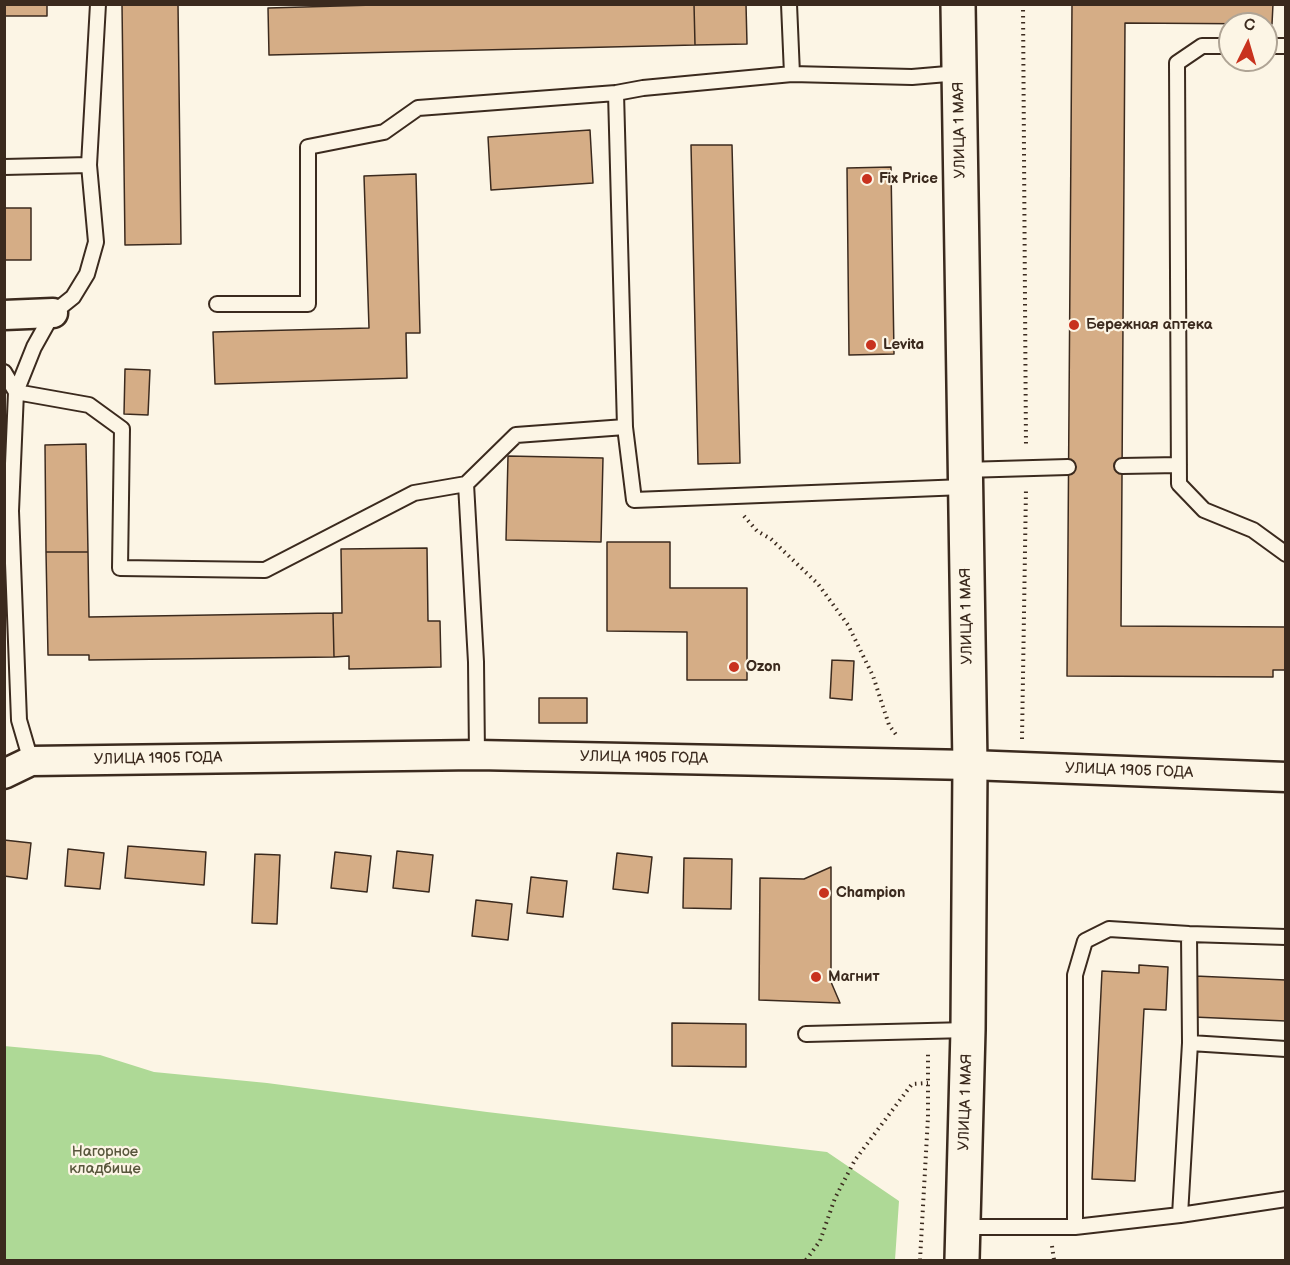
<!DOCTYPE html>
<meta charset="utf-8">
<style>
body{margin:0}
#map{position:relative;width:1290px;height:1265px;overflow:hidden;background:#fcf5e5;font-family:"Balsamiq Sans",sans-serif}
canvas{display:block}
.frame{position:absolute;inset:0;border:6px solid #3b2a1e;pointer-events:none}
.north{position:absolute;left:1218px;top:12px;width:60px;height:60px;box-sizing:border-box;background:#fcf5e5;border:2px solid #afa495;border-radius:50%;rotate:5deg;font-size:16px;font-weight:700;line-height:24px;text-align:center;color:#3b2a1e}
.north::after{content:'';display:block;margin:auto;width:21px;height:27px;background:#c8321e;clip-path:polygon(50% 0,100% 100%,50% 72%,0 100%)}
</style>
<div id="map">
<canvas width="1290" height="1265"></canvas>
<div class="frame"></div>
<div class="north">С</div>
</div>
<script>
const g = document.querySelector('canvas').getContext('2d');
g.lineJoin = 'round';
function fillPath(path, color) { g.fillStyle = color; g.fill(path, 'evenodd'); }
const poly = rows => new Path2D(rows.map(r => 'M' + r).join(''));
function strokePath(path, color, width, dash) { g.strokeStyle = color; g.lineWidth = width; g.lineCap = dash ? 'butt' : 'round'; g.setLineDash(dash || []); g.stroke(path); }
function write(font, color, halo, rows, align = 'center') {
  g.font = font + ' "Balsamiq Sans",sans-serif'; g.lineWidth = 4.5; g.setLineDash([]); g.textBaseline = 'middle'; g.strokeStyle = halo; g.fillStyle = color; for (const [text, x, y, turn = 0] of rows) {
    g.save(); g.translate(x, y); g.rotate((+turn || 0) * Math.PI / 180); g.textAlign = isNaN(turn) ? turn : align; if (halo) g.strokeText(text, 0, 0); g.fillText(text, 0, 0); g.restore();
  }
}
fillPath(poly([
 [4,1046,100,1055,154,1072,267,1083,487,1112,827,1152,899,1201,895,1260,5,1260]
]), '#aed996');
const building = poly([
 [4,4,47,4,47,16,4,16,4,4],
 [122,4,178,4,181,244,125,245,122,4],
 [410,4,694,4,695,45,269,55,268,8,410,4],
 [694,4,746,4,747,44,695,45,694,4],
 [1072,4,1273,4,1272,24,1125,23,1121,626,1286,627,1286,670,1273,670,1273,677,1067,676,1072,4],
 [590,130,593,183,491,190,488,137,590,130],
 [691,145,732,145,740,463,698,464,691,145],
 [891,167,894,354,849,355,847,168,891,167],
 [416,174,420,333,406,333,407,378,215,384,213,332,369,328,364,176,416,174],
 [4,208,31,208,31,260,4,260,4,208],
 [125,369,150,370,148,415,124,414,125,369],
 [86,444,88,552,46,552,45,445,86,444],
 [508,456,603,458,601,542,506,540,508,456],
 [607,542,670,542,670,588,747,588,747,680,687,680,687,632,607,631,607,542],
 [427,548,428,621,440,621,441,667,349,669,349,656,334,657,333,613,342,613,341,549,427,548],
 [46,552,88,552,89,617,333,613,334,657,89,660,89,655,48,655,46,552],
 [832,660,854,661,852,700,830,698,832,660],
 [539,698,587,698,587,723,539,723,539,698],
 [4,840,31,843,27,879,4,876,4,840],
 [128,846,206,852,204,885,125,878,128,846],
 [68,849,104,853,100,889,65,886,68,849],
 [397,851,433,855,429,892,393,888,397,851],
 [335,852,371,856,367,892,331,888,335,852],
 [617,853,652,857,648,893,613,889,617,853],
 [255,854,280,855,277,924,252,923,255,854],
 [684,858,732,859,731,909,683,908,684,858],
 [831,867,831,982,840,1003,759,1000,760,878,804,879,831,867],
 [531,877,567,881,563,917,527,913,531,877],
 [476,900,512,904,508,940,472,936,476,900],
 [1139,965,1168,967,1166,1010,1144,1009,1135,1181,1092,1179,1102,971,1139,973,1139,965],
 [1195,976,1286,980,1286,1021,1193,1017,1195,976],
 [672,1023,746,1024,746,1067,672,1066,672,1023]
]);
fillPath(building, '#d5ad86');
strokePath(building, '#3b2a1e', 1.5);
const service = poly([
 [789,4,792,74,912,77,959,73],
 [1230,46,1202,46,1177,63,1179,484,1204,510,1253,530,1286,554],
 [1266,46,1286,46],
 [616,93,625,427,634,500,964,487],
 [4,167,89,165],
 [217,304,308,304,308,147,384,132,418,108,616,93,643,88,792,74],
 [4,372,16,392],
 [16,392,89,405,122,429,120,568,265,570,414,493,466,484,516,435,625,427],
 [1122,466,1179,465],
 [964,470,1068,467],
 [466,484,476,662,477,755],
 [31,761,19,720,11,511,16,392,34,347,53,313,73,297,87,274,96,242,89,165,98,4],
 [806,1034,968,1030],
 [1190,1043,1286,1049],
 [1180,1215,1190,1043,1189,934],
 [963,1227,1075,1227,1180,1215,1286,1199],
 [1075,1227,1075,975,1085,941,1109,929,1189,934,1286,937]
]);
const minor = poly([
 [4,315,53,313],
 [4,774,31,761,477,755,970,765,1286,777]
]);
const secondary = poly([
 [958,4,970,765,968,1030,962,1260]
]);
strokePath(service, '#3b2a1e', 18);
strokePath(minor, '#3b2a1e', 33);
strokePath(secondary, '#3b2a1e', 38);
strokePath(poly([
 [1023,4,1026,448],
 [744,516,757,531,771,539,818,584,848,625,873,676,889,725,897,736],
 [1022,739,1026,488],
 [1052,1246,1054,1260],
 [806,1260,820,1241,835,1198,855,1160,912,1084,928,1083],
 [920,1260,928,1117,928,1051]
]), '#3b2a1e', 4, [1.5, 4.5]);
strokePath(service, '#fcf5e5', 14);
strokePath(minor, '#fcf5e5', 28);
strokePath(secondary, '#fcf5e5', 33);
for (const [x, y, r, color] of [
 [867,179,6,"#c8321e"],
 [1074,325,6,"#c8321e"],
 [871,345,6,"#c8321e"],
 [734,667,6,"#c8321e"],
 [824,893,6,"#c8321e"],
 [816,977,6,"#c8321e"]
]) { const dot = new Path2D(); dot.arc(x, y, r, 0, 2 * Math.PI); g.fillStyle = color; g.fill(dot); strokePath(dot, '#fcf5e5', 2); }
write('15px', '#3b2a1e', '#fcf5e5', [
 ["УЛИЦА 1 МАЯ",960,130,-91],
 ["УЛИЦА 1 МАЯ",967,616,-91],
 ["УЛИЦА 1905 ГОДА",644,758,1],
 ["УЛИЦА 1905 ГОДА",158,759,-1],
 ["УЛИЦА 1905 ГОДА",1129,771,2],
 ["УЛИЦА 1 МАЯ",966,1102,-88]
]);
write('bold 15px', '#3b2a1e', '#fcf5e5', [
 ["Fix Price",879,179],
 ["Бережная аптека",1086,325],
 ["Levita",883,345],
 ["Ozon",746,667],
 ["Champion",836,893],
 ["Магнит",828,977]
], 'left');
write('15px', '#58563c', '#fcf5e5', [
 ["Нагорное",105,1152],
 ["кладбище",105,1169]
]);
</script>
